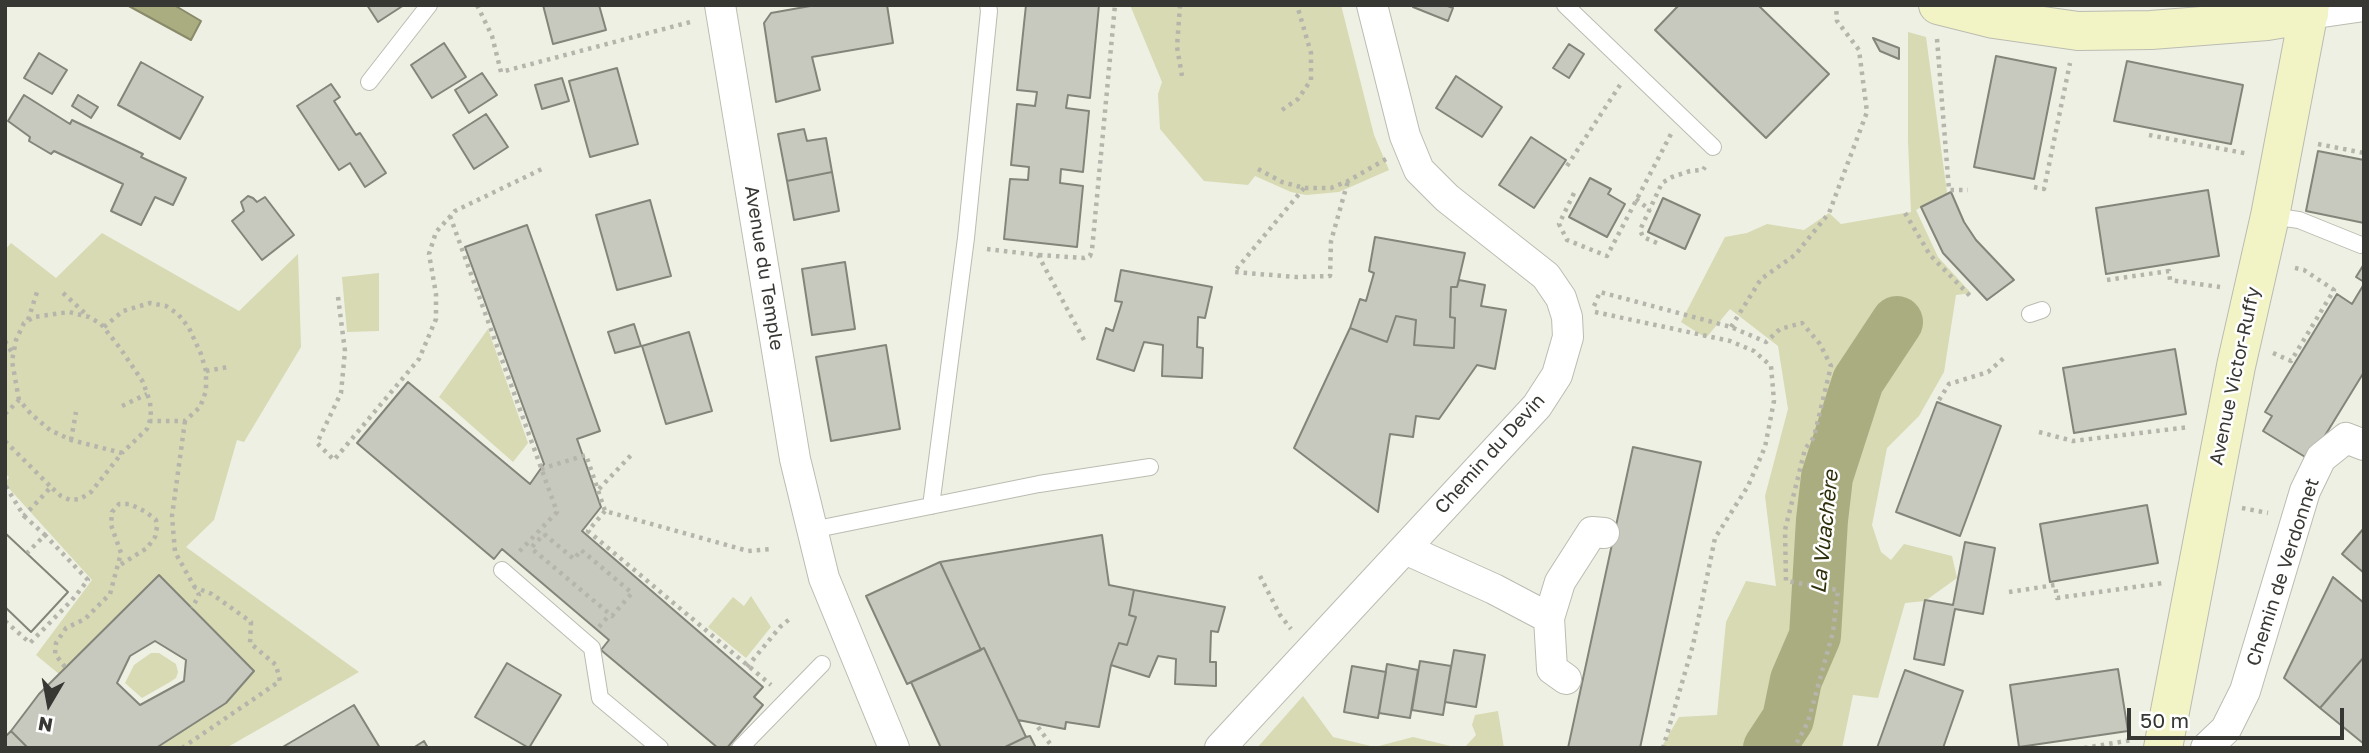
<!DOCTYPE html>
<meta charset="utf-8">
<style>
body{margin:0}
#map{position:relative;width:2369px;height:753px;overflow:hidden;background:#eff0e4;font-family:"Golos Text",sans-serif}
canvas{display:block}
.frame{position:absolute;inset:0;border:7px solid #373733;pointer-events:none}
.north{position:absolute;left:14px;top:669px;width:70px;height:70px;-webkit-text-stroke:5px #fff;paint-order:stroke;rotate:190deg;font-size:19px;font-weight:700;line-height:28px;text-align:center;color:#373733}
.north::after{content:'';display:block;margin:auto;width:24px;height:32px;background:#373733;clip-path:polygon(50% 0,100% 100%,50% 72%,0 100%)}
.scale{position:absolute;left:2127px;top:708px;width:217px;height:32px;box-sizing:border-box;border:4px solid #373733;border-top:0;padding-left:9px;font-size:21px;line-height:24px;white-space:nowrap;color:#373733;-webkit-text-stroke:5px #fff;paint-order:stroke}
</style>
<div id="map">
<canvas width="2369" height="753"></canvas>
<div class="frame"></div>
<div class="north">N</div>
<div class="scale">50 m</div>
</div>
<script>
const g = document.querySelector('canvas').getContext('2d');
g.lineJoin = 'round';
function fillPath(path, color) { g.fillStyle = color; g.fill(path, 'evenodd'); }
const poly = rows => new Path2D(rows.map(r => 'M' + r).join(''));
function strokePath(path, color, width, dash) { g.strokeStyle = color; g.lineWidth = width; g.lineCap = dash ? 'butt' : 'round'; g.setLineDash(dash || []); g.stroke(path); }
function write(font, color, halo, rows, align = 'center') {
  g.font = font + ' "Golos Text",sans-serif'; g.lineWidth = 5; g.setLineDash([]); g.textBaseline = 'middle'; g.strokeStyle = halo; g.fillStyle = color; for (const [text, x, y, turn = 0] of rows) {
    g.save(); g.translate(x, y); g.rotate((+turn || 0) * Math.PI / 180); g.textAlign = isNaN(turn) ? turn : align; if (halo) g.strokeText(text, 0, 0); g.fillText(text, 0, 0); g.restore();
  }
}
fillPath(poly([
 [1130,5,1341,5,1374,135,1389,170,1339,192,1306,195,1291,192,1255,176,1248,185,1204,181,1160,129,1158,94,1162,82],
 [1908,32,1926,37,1947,193,1916,210,1938,257,1971,293,1956,295,1944,372,1919,416,1887,448,1872,525,1881,552,1891,560,1904,544,1952,556,1957,578,1925,601,1905,603,1878,698,1853,695,1842,748,1661,748,1679,717,1717,715,1726,622,1746,581,1776,586,1765,496,1788,409,1778,346,1730,309,1706,338,1681,322,1725,237,1747,233,1767,224,1804,230,1829,213,1841,224,1911,212,1908,141],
 [102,233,239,311,298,254,301,347,244,442,237,440,214,520,186,547,359,672,226,748,156,748,226,703,254,671,159,575,59,674,36,655,92,580,5,484,9,477,5,474,5,250,11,243,56,278],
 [379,273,379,331,347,332,342,277],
 [488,329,528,443,513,462,439,397],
 [751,596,771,627,746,658,708,627,733,597,744,606],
 [151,653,159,653,176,664,178,672,176,678,170,682,142,698,125,683,134,665],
 [1303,696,1333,737,1375,747,1413,737,1459,748,1257,748],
 [1498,711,1504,748,1464,748,1476,735,1472,725,1475,715]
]), '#d7dab2');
const water = poly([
 [127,5,174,5,201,21,191,40,127,5]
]);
fillPath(water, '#aaad80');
strokePath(water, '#888a69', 2);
strokePath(poly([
 [1769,748,1788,719,1796,680,1815,636,1822,520,1827,477,1858,381,1897,322]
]), '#aaad80', 52);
const building = poly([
 [367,5,404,5,378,22,367,5],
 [543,5,599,5,606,30,553,44,543,5],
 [816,5,887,5,893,43,812,57,820,90,776,102,764,23,771,13,816,5],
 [1026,5,1099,5,1090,98,1068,95,1066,108,1089,111,1083,172,1061,169,1060,183,1083,186,1077,247,1004,239,1010,179,1028,180,1029,167,1011,165,1017,104,1035,106,1037,92,1017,90,1026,5],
 [1414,5,1445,5,1453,8,1448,21,1413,7,1414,5],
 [1679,5,1758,5,1829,74,1766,138,1655,30,1679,5],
 [1873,38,1899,48,1899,59,1880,51,1873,38],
 [444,43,466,77,432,98,411,65,444,43],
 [1569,44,1584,54,1569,78,1553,68,1569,44],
 [39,53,67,70,52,94,24,78,39,53],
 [1996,56,2056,68,2034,179,1974,167,1996,56],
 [2127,61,2243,85,2231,144,2114,121,2127,61],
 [141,62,203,97,180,139,118,105,141,62],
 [617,68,638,144,590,157,569,81,617,68],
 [482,73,497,95,469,113,455,90,482,73],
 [1456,76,1502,107,1482,137,1436,108,1456,76],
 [562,78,569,101,542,109,535,85,562,78],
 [331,84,340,97,334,101,356,135,360,133,386,173,365,187,350,163,339,170,297,106,331,84],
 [24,95,70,124,72,120,143,154,141,157,186,178,173,205,155,197,141,225,111,211,123,184,54,151,51,154,29,141,30,137,8,121,24,95],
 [78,95,98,107,91,118,72,106,78,95],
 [486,114,508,147,474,169,453,135,486,114],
 [804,129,807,141,826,138,832,172,787,181,778,134,804,129],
 [1531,137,1566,160,1534,208,1499,185,1531,137],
 [2318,151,2364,160,2364,223,2306,211,2318,151],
 [832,172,839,211,794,220,787,181,832,172],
 [1590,178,1611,189,1608,194,1625,204,1607,237,1569,217,1590,178],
 [2208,190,2219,256,2106,274,2096,208,2208,190],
 [1951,192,1964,222,1976,240,2014,280,1987,300,1943,253,1921,207,1951,192],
 [248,196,253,198,257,202,265,197,294,235,262,260,232,221,244,211,241,202,248,196],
 [1663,198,1700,215,1685,249,1648,232,1663,198],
 [650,200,671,276,617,290,596,215,650,200],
 [527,225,600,431,577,439,601,507,582,531,763,687,754,697,763,705,727,748,718,748,601,650,609,640,502,549,494,559,357,443,408,382,530,484,544,464,465,247,527,225],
 [1375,237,1465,253,1457,287,1451,287,1450,317,1455,318,1454,348,1414,345,1416,320,1396,316,1387,342,1350,328,1360,299,1366,301,1374,273,1369,271,1375,237],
 [845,262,855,329,812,335,802,269,845,262],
 [2364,264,2364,282,2356,277,2364,264],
 [1121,270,1212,287,1205,318,1198,317,1197,347,1203,348,1202,378,1162,376,1163,345,1144,342,1134,371,1097,359,1106,328,1113,331,1122,302,1115,301,1121,270],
 [1459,280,1485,285,1481,306,1506,310,1495,369,1477,365,1439,419,1416,416,1413,437,1390,434,1378,512,1294,448,1350,328,1387,342,1396,316,1416,320,1414,345,1454,348,1455,318,1450,317,1451,287,1457,287,1459,280],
 [2364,284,2364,372,2310,460,2263,431,2272,416,2265,412,2337,294,2352,304,2364,284],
 [634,324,641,346,615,353,608,332,634,324],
 [689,332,712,411,666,424,642,346,689,332],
 [886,345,900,429,831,441,816,357,886,345],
 [2175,349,2186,414,2074,433,2063,368,2175,349],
 [1937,402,2001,426,1960,536,1896,512,1937,402],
 [1633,447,1701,462,1640,748,1568,748,1633,447],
 [2147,505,2158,563,2050,582,2040,524,2147,505],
 [2364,528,2364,573,2342,554,2364,528],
 [5,533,68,592,31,632,5,607,5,533],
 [5,533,68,592,31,632,5,607,5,533],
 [1102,535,1109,585,1134,590,1129,615,1136,617,1127,645,1119,643,1111,665,1099,727,1066,722,1065,729,1018,720,984,648,981,650,940,562,1102,535],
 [1965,542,1995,548,1983,614,1955,609,1944,665,1914,659,1925,600,1953,605,1965,542],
 [940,562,981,650,907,684,866,596,940,562],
 [159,575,254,671,226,703,156,748,28,748,11,731,39,694,159,575],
 [155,641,186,660,184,681,140,705,117,683,130,656,155,641],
 [2333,577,2364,603,2364,657,2320,708,2284,678,2333,577],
 [1134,590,1225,607,1218,632,1211,631,1210,662,1216,662,1216,686,1175,684,1176,659,1158,656,1149,677,1111,665,1119,643,1127,645,1136,617,1129,615,1134,590],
 [984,648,1026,737,1003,748,941,748,911,682,984,648],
 [1454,650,1485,655,1476,707,1445,702,1454,650],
 [2364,657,2364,744,2320,708,2364,657],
 [1420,661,1451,666,1443,715,1412,710,1420,661],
 [507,663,561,695,529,748,475,717,507,663],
 [1387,664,1418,670,1410,718,1379,713,1387,664],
 [1352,666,1386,672,1378,718,1344,712,1352,666],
 [2118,669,2128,731,2019,747,2010,685,2118,669],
 [1905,670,1963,691,1943,748,1877,748,1905,670],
 [354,705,380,748,281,748,354,705],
 [11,731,28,748,5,748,5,737,11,731],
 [1030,736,1036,748,1003,748,1026,737,1030,736],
 [424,741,428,748,413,748,424,741]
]);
fillPath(building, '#c8c9be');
strokePath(building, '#83847a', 2);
const lane = poly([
 [1565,5,1713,147],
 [369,82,429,5],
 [2270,216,2299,220,2361,245],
 [2030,314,2042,310],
 [931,506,966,238,989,11,988,5],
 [812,530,1039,484,1150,467],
 [502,570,592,648,600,698,660,748],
 [740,748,822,664]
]);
const street = poly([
 [720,5,795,459,824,578,894,748],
 [2309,14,2364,6],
 [1405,549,1494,589,1549,618,1560,582,1592,532,1604,533],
 [1549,618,1552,669,1566,679],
 [1220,748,1537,406,1557,375,1568,337,1567,317,1561,298,1546,276,1447,198,1419,170,1405,136,1372,5],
 [2206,748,2226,729,2245,691,2305,491,2321,458,2346,438,2364,445]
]);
const secondary = poly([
 [1938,5,1994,19,2078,31,2151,30,2267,21,2309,14],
 [2163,748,2236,366,2270,216,2310,5]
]);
strokePath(lane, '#bbbcb1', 18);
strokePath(street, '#bbbcb1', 32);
strokePath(secondary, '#bbbcb1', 40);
strokePath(poly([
 [477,5,492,36,501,72,694,21],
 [1180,5,1177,47,1182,76],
 [1937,39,1949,190,1968,190],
 [1282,110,1298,99,1311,80,1311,53,1297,5],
 [2149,135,2249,154],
 [2318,144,2364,153],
 [1567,166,1620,85],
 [1258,169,1282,182,1304,188,1331,188,1348,181,1386,159],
 [2034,187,2044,189,2070,63],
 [1304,188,1234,272,1296,277,1330,276,1331,241,1348,181],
 [1574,193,1559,224,1567,240,1607,256,1671,134],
 [1636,199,1650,210],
 [1905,213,1930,255,1971,297],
 [450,216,557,512,516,555],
 [1657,243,1643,237,1640,230,1662,183,1672,177,1690,171,1703,170,1705,167],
 [987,249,1038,255,1084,340],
 [1039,255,1084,258,1090,256,1092,250,1115,5],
 [2107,280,2169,271,2170,280,2220,287],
 [63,293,88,316],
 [338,297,345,351,341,393,317,443,334,460,419,359,436,319,436,294,429,254,436,232,455,211,544,168],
 [1594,306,1600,292,1731,327,1766,342,1780,329,1802,323,1820,344,1831,366,1814,437,1805,449,1785,530,1786,581,1838,590,1833,632,1808,722,1794,748],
 [1595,312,1730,341,1754,351,1771,366,1774,401,1765,447,1748,486,1715,538,1693,645,1663,748],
 [28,320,37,292],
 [104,327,123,311,150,303,166,306,178,314,189,328,201,354,206,371,206,391,200,407,185,421,150,421],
 [1731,327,1761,279,1795,255,1829,213,1867,112,1859,50,1837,21,1836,5],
 [5,341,13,354],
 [2273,353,2291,361,2334,290,2304,270,2291,267],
 [206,371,228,367],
 [19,400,12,361,16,340,24,323,34,317,69,312,89,317,101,324,120,348,143,382,150,402,151,417,147,429,122,453],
 [1939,400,1949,384,1988,372,2005,357],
 [122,406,147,394],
 [5,414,19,400,31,414,50,430,71,440,122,453,91,492,80,499,70,500,61,496,51,487],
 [185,421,172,516,175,552,199,595,192,608],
 [2039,432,2073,441,2190,427],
 [71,440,76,412],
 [5,441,51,487,24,516,5,485],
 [541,469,586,455,605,511,748,551,772,549],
 [599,489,634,452],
 [2242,508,2268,513],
 [605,511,588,531,771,685],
 [24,516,45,535,27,553],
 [544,534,574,559,581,550,632,593,612,616,531,548,544,534],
 [1260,576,1280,615,1291,629],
 [2009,592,2055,585,2057,598,2163,583],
 [5,621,30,643,72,600,88,580,45,535],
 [599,627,610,614],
 [65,667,55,654,56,643,66,628,85,619,110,594,121,553,111,525,112,512,119,504,130,504,146,512,156,520,157,527,155,537,147,548,120,565],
 [747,667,780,627,792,617],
 [1038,727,1053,748],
 [158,746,158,748],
 [182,748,280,681,276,665,250,643,251,622,212,594,194,587],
 [2084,748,2132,740]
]), '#b5b5ac', 4.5, [3.5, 5]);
strokePath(lane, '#fff', 16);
strokePath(street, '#fff', 30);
strokePath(secondary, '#f3f4c6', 38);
write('19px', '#373733', '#fff', [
 ["Avenue du Temple",764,268,81],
 ["Avenue Victor-Ruffy",2235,376,-78],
 ["Chemin du Devin",1490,454,-48],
 ["Chemin de Verdonnet",2283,572,-72]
]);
write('italic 21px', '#30310c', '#fff', [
 ["La Vuachère",1825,532,-84]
]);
</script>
